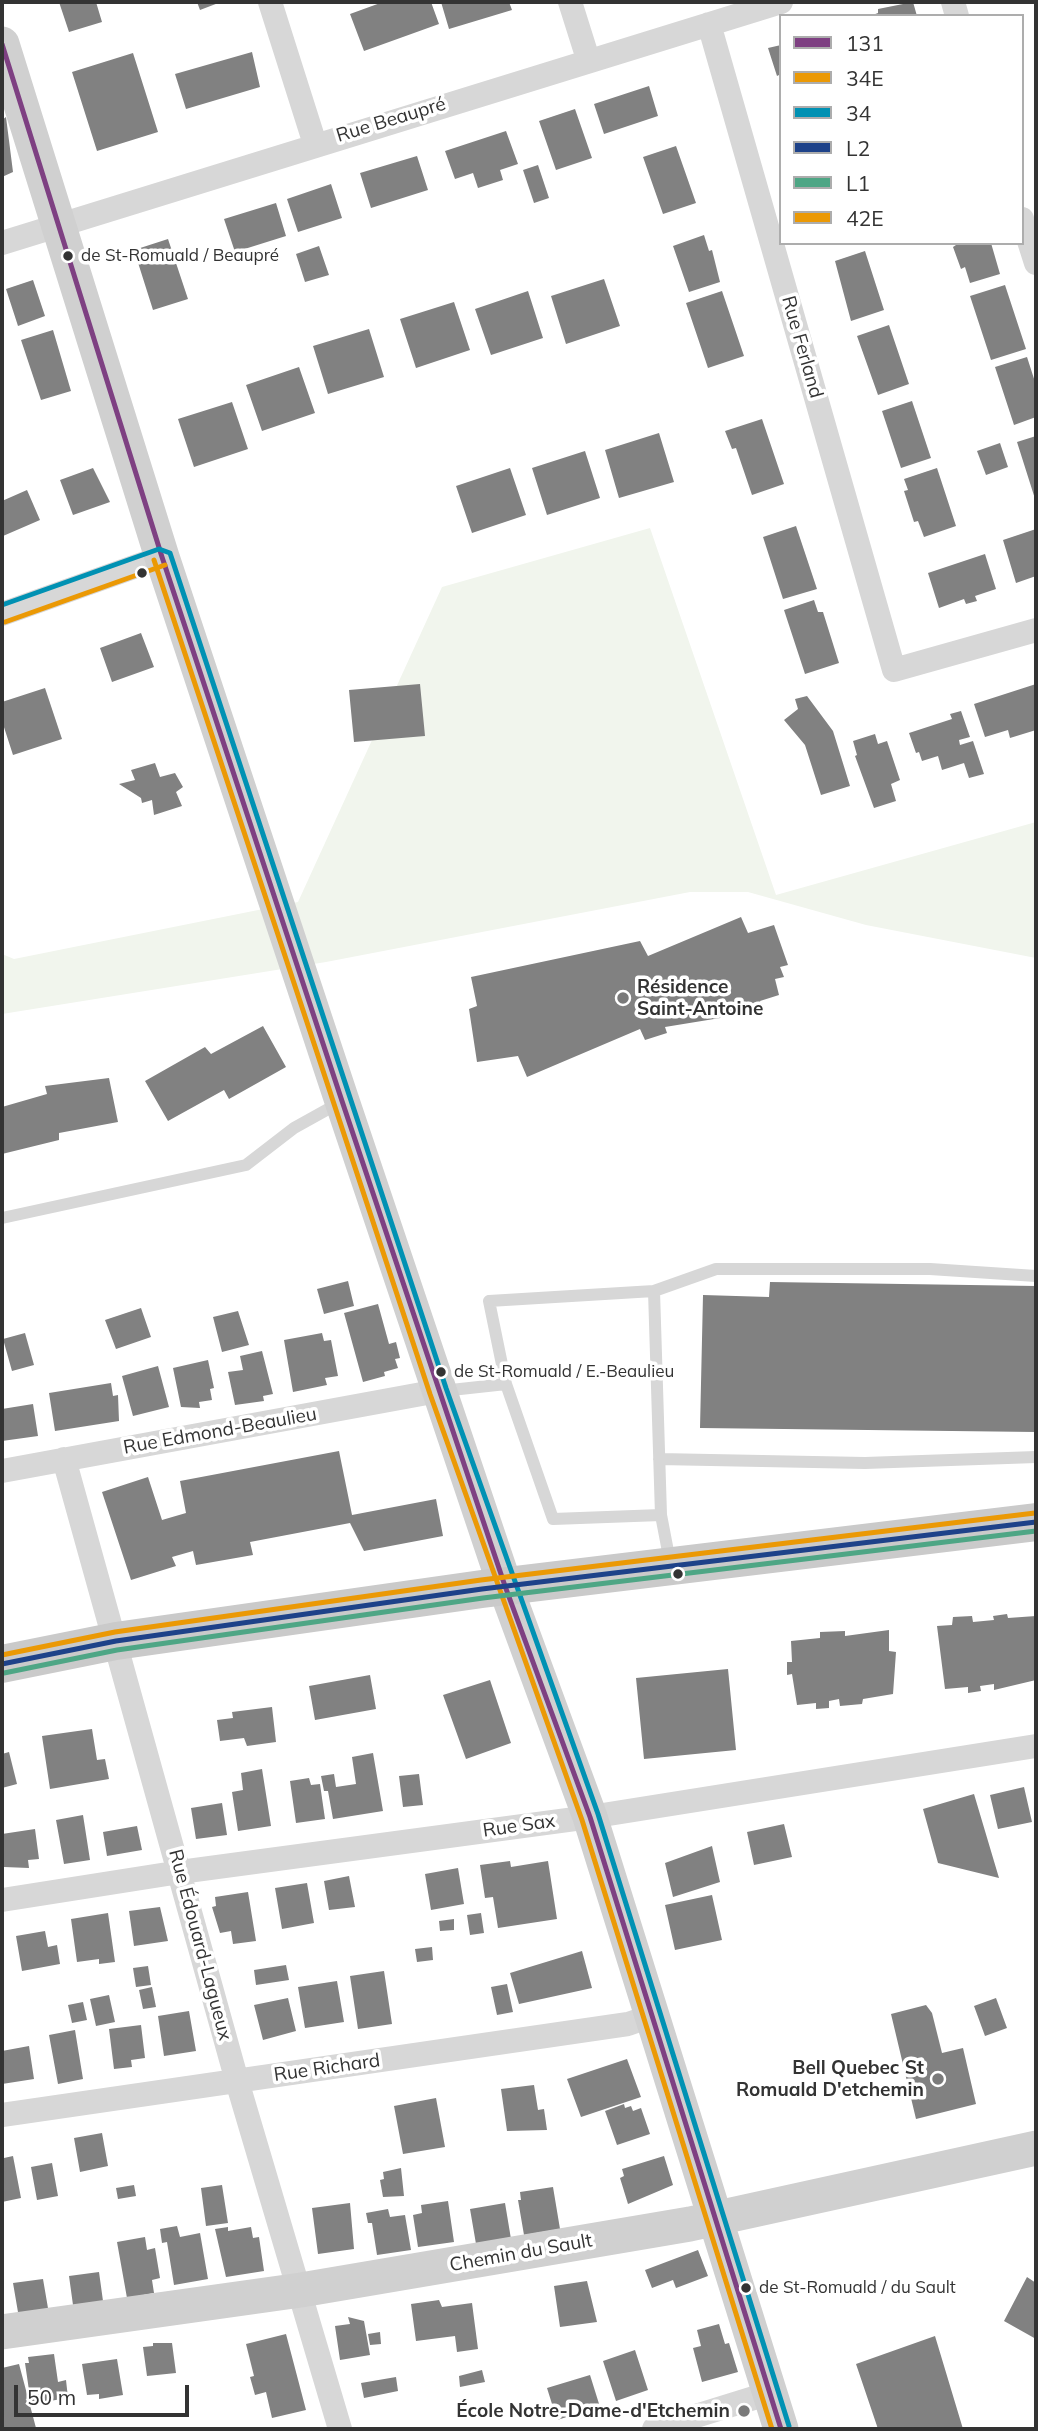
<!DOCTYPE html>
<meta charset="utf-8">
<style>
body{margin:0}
#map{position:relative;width:1038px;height:2431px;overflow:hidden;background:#fff;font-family:Mulish,sans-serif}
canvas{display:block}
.frame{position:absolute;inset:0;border:4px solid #333;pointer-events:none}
.legend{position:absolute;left:779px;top:14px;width:245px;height:231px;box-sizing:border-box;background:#fff;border:2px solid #adadad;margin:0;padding:9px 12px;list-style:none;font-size:21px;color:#333}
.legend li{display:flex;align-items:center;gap:14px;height:35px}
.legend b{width:35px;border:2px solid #adadad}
.scale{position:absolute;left:14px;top:2385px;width:175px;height:32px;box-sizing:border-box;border:4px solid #333;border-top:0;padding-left:9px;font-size:21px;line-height:24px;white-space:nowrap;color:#333;-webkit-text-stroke:5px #fff;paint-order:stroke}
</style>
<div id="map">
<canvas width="1038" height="2431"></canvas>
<div class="frame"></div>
<ul class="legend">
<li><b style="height:9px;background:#7e4082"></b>131</li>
<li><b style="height:9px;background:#eb9905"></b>34E</li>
<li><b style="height:9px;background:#0091b3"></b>34</li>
<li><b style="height:9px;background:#1e4289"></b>L2</li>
<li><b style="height:9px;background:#4ea685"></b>L1</li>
<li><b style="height:9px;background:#eb9905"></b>42E</li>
</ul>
<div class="scale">50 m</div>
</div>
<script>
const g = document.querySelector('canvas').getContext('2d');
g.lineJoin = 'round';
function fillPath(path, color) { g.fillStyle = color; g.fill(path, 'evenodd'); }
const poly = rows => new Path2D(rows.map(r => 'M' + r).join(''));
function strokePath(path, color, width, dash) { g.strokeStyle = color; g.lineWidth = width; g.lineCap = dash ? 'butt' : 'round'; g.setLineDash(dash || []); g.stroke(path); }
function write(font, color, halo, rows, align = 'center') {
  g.font = font + ' Mulish,sans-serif'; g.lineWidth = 7; g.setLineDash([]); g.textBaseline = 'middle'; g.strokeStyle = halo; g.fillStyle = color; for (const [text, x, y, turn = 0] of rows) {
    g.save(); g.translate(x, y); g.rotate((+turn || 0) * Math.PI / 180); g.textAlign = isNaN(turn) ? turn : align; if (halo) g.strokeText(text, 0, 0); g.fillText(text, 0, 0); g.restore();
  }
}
fillPath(poly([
 [650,528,776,895,1036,822,1036,958,866,925,748,892,690,892,326,962,2,1014,2,954,14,959,298,902,442,587]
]), '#f1f5ed');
fillPath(poly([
 [59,2,96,2,102,22,69,32],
 [197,2,221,2,200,10],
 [383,2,431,2,439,24,364,51,350,14],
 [441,2,509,2,512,10,449,29],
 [913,2,917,16,870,16,878,13,878,9],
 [781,45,781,74,777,76,768,48],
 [252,52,260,87,186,109,175,74],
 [133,53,158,132,97,151,72,72],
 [649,86,658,116,604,134,594,104],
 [575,109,592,158,556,170,539,121],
 [6,117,13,172,2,177,2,120],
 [506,131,518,164,500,170,503,180,478,188,473,173,455,179,445,151],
 [676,146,696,203,663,214,643,157],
 [417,156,428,190,371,208,360,173],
 [538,165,549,198,534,203,523,170],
 [331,184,342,218,298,232,287,199],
 [276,203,286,236,235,252,224,219],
 [704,235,709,251,712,250,720,282,689,292,673,246],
 [168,239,188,299,153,310,134,250],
 [959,243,991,243,1000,274,970,283,965,267,961,269,953,247],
 [319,246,329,275,305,282,296,254],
 [865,251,884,310,851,321,835,261],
 [604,279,620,326,566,344,551,296],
 [33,280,45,316,18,326,6,289],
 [1005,285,1026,349,991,360,970,296],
 [528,291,543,338,491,355,475,309],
 [722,291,744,356,708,368,686,303],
 [454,302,470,350,416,368,400,319],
 [889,325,909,384,878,395,857,336],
 [369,329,384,377,328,394,313,346],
 [53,330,71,391,41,400,21,340],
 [1027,357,1036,385,1036,417,1014,425,995,367],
 [299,367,315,413,262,431,246,385],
 [912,401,931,458,901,468,882,411],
 [232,402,248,449,194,467,178,419],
 [762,419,784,484,752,495,736,448,732,449,725,431],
 [659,433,674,482,619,498,605,450],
 [1036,436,1036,502,1017,442],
 [1000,443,1008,467,986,475,977,451],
 [585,451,600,498,547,515,532,468],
 [93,468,110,502,73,515,60,480],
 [510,468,526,515,472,533,456,486],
 [937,468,956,526,924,537,918,521,914,522,904,491,908,490,904,479],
 [27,490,40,520,3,536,2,501],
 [796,526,817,589,783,599,763,537],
 [1036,529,1036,576,1016,583,1003,540],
 [985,554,996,589,975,596,977,601,966,604,964,599,939,608,928,573],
 [814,600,818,612,823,612,839,663,805,674,784,610],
 [141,633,154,667,112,682,100,648],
 [420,684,425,736,354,742,349,690],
 [1036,684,1036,730,1010,738,1008,730,985,737,974,704],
 [45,688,62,739,13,755,2,721,2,702],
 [807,696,833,731,850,786,821,795,805,745,784,720,798,709,795,699],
 [961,711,970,737,959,740,960,745,973,741,984,774,969,778,964,763,942,770,938,756,922,761,919,752,916,753,909,733,952,719,950,714],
 [875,734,878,744,887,741,900,780,891,784,896,801,874,808,855,756,857,755,853,741],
 [155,763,160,777,175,773,183,787,176,792,182,806,154,815,152,800,142,803,141,798,119,784,135,780,131,770],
 [741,917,748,933,774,925,788,965,780,967,784,977,775,979,779,995,760,1001,763,1011,665,1027,667,1033,645,1040,640,1029,527,1077,518,1056,477,1062,469,1009,477,1006,471,977,640,941,648,956],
 [263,1026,286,1067,229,1099,224,1090,168,1121,145,1081,205,1047,211,1054],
 [109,1078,118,1122,59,1133,59,1140,2,1154,2,1107,47,1094,45,1086],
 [348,1281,354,1306,324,1314,317,1289],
 [770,1282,1036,1286,1036,1432,700,1428,703,1295,769,1297],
 [378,1304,389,1344,396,1342,400,1358,395,1359,398,1368,384,1372,385,1376,363,1382,344,1313],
 [141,1308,151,1337,116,1349,105,1320],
 [238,1311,249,1345,222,1352,213,1317],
 [25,1333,34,1365,12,1371,3,1339],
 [322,1333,324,1341,331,1340,338,1376,325,1378,327,1385,293,1392,284,1340],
 [262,1351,273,1394,263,1396,264,1401,235,1405,228,1372,243,1370,240,1356],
 [208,1360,214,1388,210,1389,212,1400,199,1402,200,1408,181,1407,173,1368],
 [158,1366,169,1407,133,1416,122,1376],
 [111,1383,113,1396,118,1395,119,1421,55,1431,49,1393],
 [33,1404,38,1436,2,1441,2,1409],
 [339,1451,352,1515,436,1499,443,1536,364,1551,350,1523,250,1542,253,1555,196,1565,193,1551,172,1557,176,1566,131,1580,102,1492,148,1477,162,1520,186,1513,180,1481],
 [1007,1614,1008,1618,1036,1616,1036,1680,994,1690,994,1684,980,1686,981,1691,968,1693,968,1687,945,1689,937,1626,952,1625,953,1617,972,1616,973,1622,994,1620,993,1616],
 [889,1630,889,1651,896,1652,893,1694,863,1699,862,1704,840,1706,839,1699,829,1701,829,1708,816,1709,816,1703,797,1705,792,1674,787,1675,787,1662,792,1662,791,1641,820,1638,820,1632,845,1631,845,1636],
 [728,1669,736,1750,644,1759,636,1678],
 [370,1675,376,1709,315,1720,309,1686],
 [490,1680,511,1743,466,1759,443,1695],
 [272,1707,276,1742,247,1746,244,1738,220,1741,217,1720,233,1718,232,1712],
 [92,1729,97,1760,105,1759,109,1779,50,1789,42,1736],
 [9,1752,17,1784,2,1788,2,1754],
 [373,1753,383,1811,333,1819,328,1791,324,1791,321,1776,334,1774,336,1787,356,1784,352,1757],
 [262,1769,271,1826,238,1831,232,1792,243,1790,241,1773],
 [419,1774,423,1805,403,1807,399,1776],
 [309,1778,311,1785,320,1784,325,1819,296,1823,290,1781],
 [1024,1787,1032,1822,998,1829,990,1795],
 [974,1794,999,1878,938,1863,923,1809],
 [222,1803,227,1835,196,1839,191,1808],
 [83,1815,90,1860,64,1864,56,1820],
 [784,1824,792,1857,754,1865,747,1832],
 [137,1826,142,1850,107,1856,103,1832],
 [35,1829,39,1859,28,1860,29,1868,4,1867,2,1834],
 [712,1846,720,1882,673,1897,665,1863],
 [510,1861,511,1867,548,1861,557,1919,498,1928,493,1897,485,1898,480,1865],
 [458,1868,464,1904,431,1910,425,1874],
 [349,1876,355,1907,329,1910,324,1881],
 [307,1883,314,1923,282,1929,275,1888],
 [248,1892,256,1941,233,1944,231,1931,220,1933,212,1907,216,1906,215,1897],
 [712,1895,722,1940,675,1950,665,1905],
 [160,1907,168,1941,134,1946,129,1911],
 [108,1913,115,1962,99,1964,99,1959,77,1962,71,1919],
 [481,1913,484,1933,470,1935,467,1915],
 [454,1919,454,1930,440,1931,439,1921],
 [45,1931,48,1947,57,1945,60,1964,22,1971,16,1936],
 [432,1947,433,1960,417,1962,415,1949],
 [582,1951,592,1988,519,2004,510,1973],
 [286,1965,289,1980,256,1985,254,1970],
 [148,1966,151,1985,136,1987,133,1968],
 [384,1971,392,2024,358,2029,350,1976],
 [337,1981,344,2022,305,2028,298,1987],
 [507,1984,513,2012,497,2015,491,1987],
 [152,1987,156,2007,143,2009,139,1990],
 [109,1995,115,2022,96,2026,90,1999],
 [288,1998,296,2031,263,2040,254,2005],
 [996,1998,1007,2028,985,2036,974,2006],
 [83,2002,87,2020,72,2023,68,2005],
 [926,2005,932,2013,942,2053,963,2048,976,2104,916,2119,891,2014],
 [189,2011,196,2051,164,2056,158,2016],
 [141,2025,145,2058,131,2060,132,2067,114,2069,109,2029],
 [75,2030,83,2079,58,2084,49,2035],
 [29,2046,34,2079,2,2084,2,2051],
 [627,2059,641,2097,581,2117,567,2079],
 [534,2085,538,2110,544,2109,547,2130,507,2131,501,2089],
 [436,2098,445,2147,403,2154,394,2106],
 [624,2104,625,2108,631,2106,633,2111,641,2108,650,2134,617,2145,605,2111],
 [102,2133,108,2166,80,2172,74,2138],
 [3,2153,4,2158,13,2156,21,2198,2,2202],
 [664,2156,673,2185,628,2204,620,2178,624,2176,622,2169],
 [52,2163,58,2196,37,2200,31,2167],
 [401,2168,404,2196,383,2197,380,2180,384,2179,383,2172],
 [134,2185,136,2196,118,2199,116,2188],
 [222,2185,228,2223,206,2226,201,2188],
 [553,2187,560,2229,524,2235,518,2200,521,2200,520,2192],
 [448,2201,454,2242,418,2247,413,2215,422,2213,421,2205],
 [350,2203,354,2249,318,2254,312,2208],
 [505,2203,511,2239,476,2244,470,2209],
 [388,2209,390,2217,405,2215,411,2250,377,2255,372,2223,368,2223,366,2213],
 [177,2226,180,2237,200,2233,208,2279,174,2285,167,2242,162,2243,160,2229],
 [228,2227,228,2231,251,2227,253,2238,259,2237,264,2271,226,2277,215,2229],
 [145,2237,147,2250,155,2248,160,2278,152,2280,154,2293,127,2298,117,2242],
 [698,2250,708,2276,676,2288,673,2280,652,2288,645,2270],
 [99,2272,103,2301,73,2305,69,2276],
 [1027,2277,1036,2283,1036,2339,1004,2321],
 [43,2279,49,2314,19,2318,13,2283],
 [587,2281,597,2322,560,2327,554,2286],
 [439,2300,442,2307,472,2303,478,2349,457,2352,455,2336,416,2341,411,2304],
 [348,2317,364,2321,370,2355,340,2360,335,2326,350,2324],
 [719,2324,725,2344,729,2343,738,2372,702,2382,693,2348,701,2346,697,2330],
 [380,2332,381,2344,370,2345,368,2334],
 [286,2334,306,2410,272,2418,266,2392,255,2395,250,2377,254,2376,246,2344],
 [935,2336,963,2429,878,2429,856,2364],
 [153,2343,172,2343,176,2373,147,2376,143,2347,153,2346],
 [635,2350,648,2390,616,2401,603,2361],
 [54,2354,58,2382,66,2380,68,2398,31,2404,25,2363,29,2363,28,2357],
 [117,2359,123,2395,99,2399,99,2394,87,2395,82,2364],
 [19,2364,36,2428,2,2429,2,2368],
 [482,2370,485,2382,460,2387,459,2376],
 [590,2375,600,2407,557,2420,547,2388],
 [396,2377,398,2391,364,2398,361,2383]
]), '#818181');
strokePath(poly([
 [2,1218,246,1165,294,1128,339,1103],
 [654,1291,716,1269,930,1269,1036,1276],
 [506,1384,489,1301,654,1291,661,1515],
 [442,1391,506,1384,553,1519,661,1515,670,1562],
 [659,1459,865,1463,1036,1457]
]), '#d7d7d7', 12);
strokePath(poly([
 [270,2,315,144],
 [570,2,588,59],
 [953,2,957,16],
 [709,24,894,670,1036,630],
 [1022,219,1036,263],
 [2,243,781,2],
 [2,614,162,557],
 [64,1459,237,2081,340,2429],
 [2,1471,438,1391],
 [2,1900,180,1872,590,1817,1036,1746],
 [2,2115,628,2024,651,2016],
 [654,2429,770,2393]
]), '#d7d7d7', 24);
strokePath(poly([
 [2,44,162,557,342,1101,505,1586,590,1817,781,2429],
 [2,2332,301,2290,690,2224,1036,2148]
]), '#d0d0d0', 35);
strokePath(poly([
 [2,1664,116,1641,482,1589,1036,1522]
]), '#cacaca', 38);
strokePath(poly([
 [2,44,162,557,342,1101,505,1586,590,1817,781,2429]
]), '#7e4082', 5);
strokePath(poly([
 [154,560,430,1394,582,1820,772,2429],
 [5,622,165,565]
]), '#eb9905', 5);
strokePath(poly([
 [2,605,159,549,170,553,446,1388,598,1814,789,2426]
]), '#0091b3', 5);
strokePath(poly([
 [2,1664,116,1641,482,1589,1036,1522]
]), '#1e4289', 5);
strokePath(poly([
 [4,1673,117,1650,483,1598,1036,1531]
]), '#4ea685', 5);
strokePath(poly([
 [2,1655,115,1632,481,1580,1035,1513]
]), '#eb9905', 5);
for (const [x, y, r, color] of [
 [68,256,6,"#333"],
 [142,573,6,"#333"],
 [623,998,7,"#7a7a7a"],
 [441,1372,6,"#333"],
 [678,1574,6,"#333"],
 [938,2079,7,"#7a7a7a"],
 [746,2288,6,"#333"],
 [744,2411,7,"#7a7a7a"]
]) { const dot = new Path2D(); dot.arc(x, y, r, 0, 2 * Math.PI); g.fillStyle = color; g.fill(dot); strokePath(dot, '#fff', 2.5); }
write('17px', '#333', '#fff', [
 ["de St-Romuald / Beaupré",81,256],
 ["de St-Romuald / E.-Beaulieu",454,1372],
 ["de St-Romuald / du Sault",759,2288]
], 'left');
write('19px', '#333', '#fff', [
 ["Rue Beaupré",391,120,-17],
 ["Rue Ferland",802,347,74],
 ["Rue Edmond-Beaulieu",220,1431,-10],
 ["Rue Sax",519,1826,-8],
 ["Rue Édouard-Lagueux",200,1945,75],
 ["Rue Richard",327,2068,-8],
 ["Chemin du Sault",521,2253,-10]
]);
write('bold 19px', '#333', '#fff', [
 ["Résidence",637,987,"left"],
 ["Saint-Antoine",637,1009,"left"],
 ["Bell Quebec St",924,2068],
 ["Romuald D'etchemin",924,2090],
 ["École Notre-Dame-d'Etchemin",730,2411]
], 'right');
</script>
